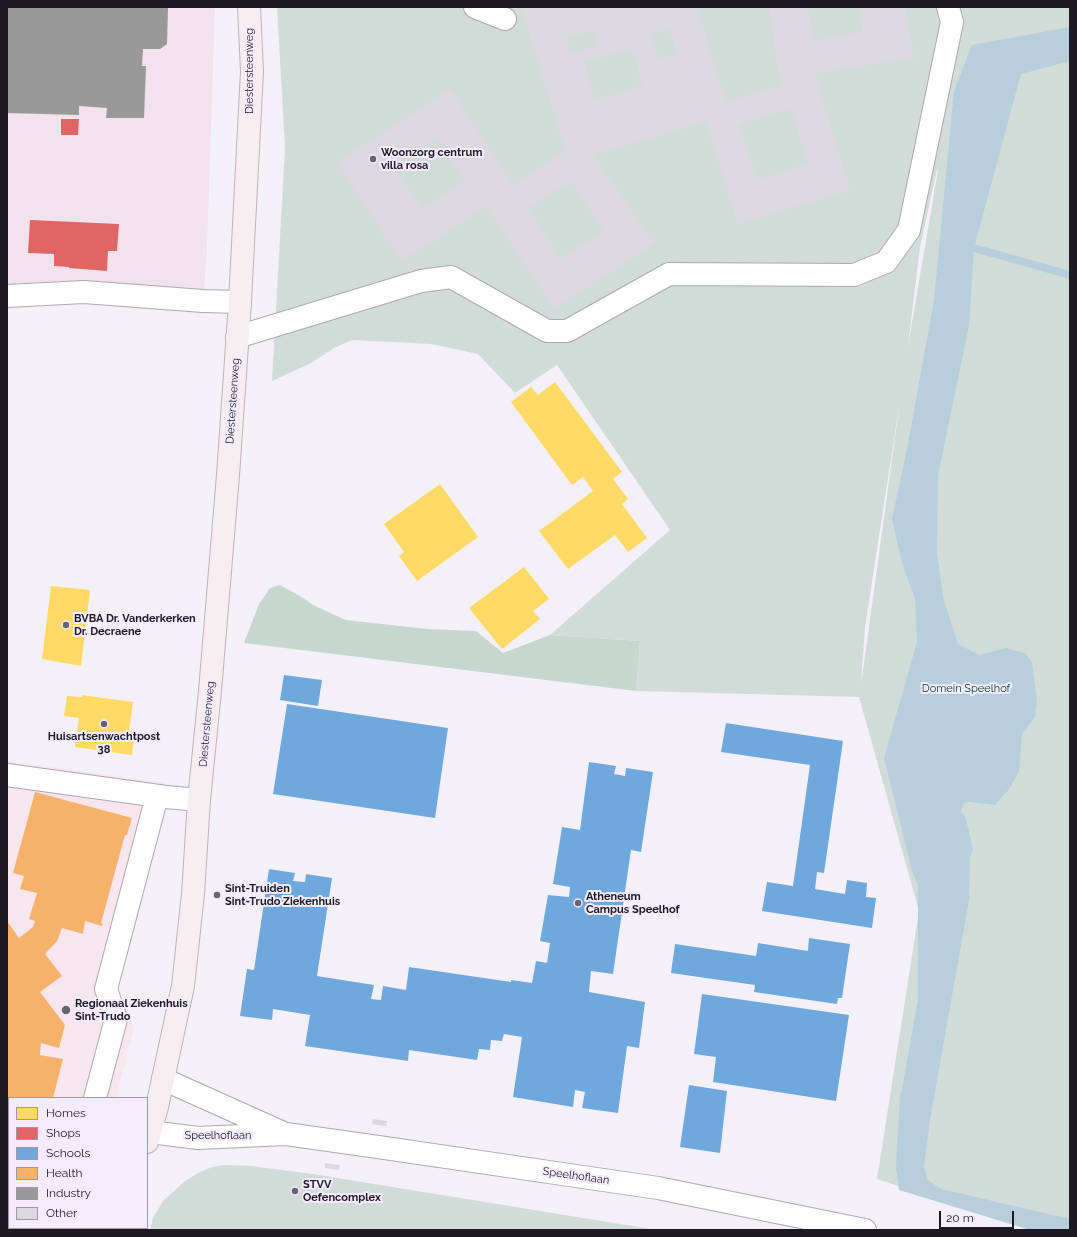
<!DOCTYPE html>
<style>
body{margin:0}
#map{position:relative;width:1077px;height:1237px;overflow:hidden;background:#f4f0f9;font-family:Raleway,sans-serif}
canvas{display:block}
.frame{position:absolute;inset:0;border:8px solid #1e1a23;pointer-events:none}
.legend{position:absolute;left:8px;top:1097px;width:140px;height:132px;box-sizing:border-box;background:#f3ecfd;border:1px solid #9e98a6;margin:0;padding:5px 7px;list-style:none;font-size:12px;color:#1e1a23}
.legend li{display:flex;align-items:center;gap:8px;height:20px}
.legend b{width:20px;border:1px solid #9e98a6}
.scale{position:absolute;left:939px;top:1211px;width:75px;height:18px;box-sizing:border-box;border:2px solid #1e1a23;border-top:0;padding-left:5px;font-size:12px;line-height:14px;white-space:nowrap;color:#1e1a23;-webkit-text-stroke:3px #f3ecfd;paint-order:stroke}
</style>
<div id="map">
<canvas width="1077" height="1237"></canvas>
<div class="frame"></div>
<ul class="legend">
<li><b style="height:11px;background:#ffd966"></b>Homes</li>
<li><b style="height:11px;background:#e06666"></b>Shops</li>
<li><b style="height:11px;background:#6fa8dc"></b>Schools</li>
<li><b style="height:11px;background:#f6b26b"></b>Health</li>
<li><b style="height:11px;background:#999"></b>Industry</li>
<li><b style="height:11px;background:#dcd8e2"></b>Other</li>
</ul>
<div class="scale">20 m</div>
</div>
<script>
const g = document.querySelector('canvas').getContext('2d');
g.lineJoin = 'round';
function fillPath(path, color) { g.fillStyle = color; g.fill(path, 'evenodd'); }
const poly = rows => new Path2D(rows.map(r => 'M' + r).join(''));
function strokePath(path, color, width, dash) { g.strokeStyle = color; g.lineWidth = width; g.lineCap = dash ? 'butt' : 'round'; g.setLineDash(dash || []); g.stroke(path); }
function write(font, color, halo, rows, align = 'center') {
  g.font = font + ' Raleway,sans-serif'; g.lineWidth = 4; g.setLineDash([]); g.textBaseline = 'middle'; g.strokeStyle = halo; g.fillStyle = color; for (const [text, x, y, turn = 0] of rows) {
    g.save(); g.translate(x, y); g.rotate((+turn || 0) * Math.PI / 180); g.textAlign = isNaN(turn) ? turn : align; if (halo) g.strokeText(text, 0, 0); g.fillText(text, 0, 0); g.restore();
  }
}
fillPath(poly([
 [7,7,215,7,207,248,204,291,7,290]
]), '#f1e2ec');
fillPath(poly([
 [7,761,165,783,151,863,115,993,134,1027,116,1098,9,1098,9,1228,78,1228,77,1230,7,1230]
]), '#f7e6ed');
fillPath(poly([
 [277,7,1070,7,1070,1230,1033,1230,877,1179,919,911,859,697,636,691,640,641,550,635,670,530,557,365,515,393,478,354,431,344,352,340,336,347,309,364,272,381,285,148],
 [937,170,938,170,908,346,920,247],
 [899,407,899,408,861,685,865,627],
 [225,1165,251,1166,313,1174,657,1230,150,1230,153,1218,163,1201,185,1181,198,1173,212,1167]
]), '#d1dcd9');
fillPath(poly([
 [280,585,300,596,313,605,346,620,427,629,476,631,503,653,550,635,640,641,636,691,244,643,259,604,270,588]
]), '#c6d7d0');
fillPath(poly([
 [1070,27,1070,61,1021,74,974,248,969,326,938,475,937,552,943,597,958,644,979,655,1006,648,1025,653,1032,662,1037,701,1035,717,1022,734,1019,771,1010,788,995,805,969,802,964,803,961,811,966,819,973,849,970,857,969,900,930,1120,924,1167,928,1180,941,1189,1070,1219,1070,1230,1030,1230,899,1190,896,1168,900,1095,901,1094,918,1000,918,885,912,871,884,758,917,642,915,599,902,563,892,519,907,449,934,300,954,91,972,45]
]), '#b7cfdc');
fillPath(poly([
 [555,382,622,472,613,479,628,499,622,504,647,538,628,552,615,535,568,569,539,531,593,491,583,477,572,485,511,402,531,387,538,395],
 [440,484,478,537,417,581,399,556,404,552,384,524],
 [524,567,549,599,533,611,540,619,502,649,469,608],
 [51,586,90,590,81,666,42,659],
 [82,695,133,702,129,730,135,731,132,755,75,747,79,718,64,716,67,696,82,697]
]), '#ffd966');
fillPath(poly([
 [61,119,79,119,78,135,61,135],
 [30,220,119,224,117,251,108,251,107,271,69,268,69,267,54,266,54,254,28,253]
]), '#e06666');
fillPath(poly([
 [284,675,322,680,318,706,280,700],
 [287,704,448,728,435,818,273,794],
 [726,723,843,741,824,873,817,872,815,889,845,894,847,880,867,883,866,897,876,898,872,928,762,911,767,882,793,886,810,765,721,752],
 [589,762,616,766,614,774,625,776,626,768,653,772,641,852,631,850,613,974,591,971,589,992,645,1002,639,1048,627,1046,618,1113,582,1108,585,1092,575,1090,573,1107,513,1097,522,1037,504,1034,502,1041,491,1040,490,1050,479,1049,477,1060,409,1050,408,1061,305,1046,310,1015,273,1009,272,1020,240,1016,247,969,254,970,269,869,295,873,293,881,305,882,306,874,332,878,317,976,374,985,371,999,381,1000,383,986,406,990,409,967,511,982,511,980,532,983,536,961,547,963,550,943,540,941,548,895,569,897,570,887,553,884,562,827,580,830],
 [809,938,850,944,842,998,838,998,837,1004,754,992,755,985,671,973,675,944,756,956,758,943,808,951],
 [702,994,849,1015,836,1101,713,1082,716,1057,694,1054],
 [689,1085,727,1091,720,1153,680,1147]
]), '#6fa8dc');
fillPath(poly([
 [35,792,132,818,127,835,125,835,101,923,103,924,102,926,85,921,83,934,62,928,57,941,45,954,62,976,40,992,65,1025,59,1048,41,1043,40,1055,63,1059,53,1098,9,1098,9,1228,17,1228,16,1230,7,1230,7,921,19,938,33,927,35,921,29,919,37,893,20,889,24,876,13,873]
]), '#f6b26b');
fillPath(poly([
 [7,7,168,7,167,44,160,49,143,49,142,66,146,66,144,118,106,118,107,108,79,106,79,115,7,113]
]), '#999');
strokePath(poly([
 [974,248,1070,275]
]), '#b7cfdc', 8);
fillPath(poly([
 [521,7,697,7,726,102,781,85,769,7,808,7,813,40,863,32,859,7,905,7,913,58,814,73,850,190,738,224,706,121,593,155,654,243,554,309,486,206,402,261,337,163,450,89,513,185,566,151],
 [670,28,677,54,659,59,651,34],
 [594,29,599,45,571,55,566,38],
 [632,48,643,86,595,100,584,62],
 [791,108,808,164,757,180,739,124],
 [436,138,465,181,422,209,393,166],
 [571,181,604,231,561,259,528,209],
 [373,1119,387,1121,386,1126,372,1124],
 [325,1163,340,1165,339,1170,325,1168]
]), '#dcd8e2');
const minor = poly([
 [475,7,505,19],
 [7,296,84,292,203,301,240,302],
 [237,337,421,281,451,277,547,331,567,331,669,274,854,275,886,262,909,230,952,22,948,7],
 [7,775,166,797,199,800],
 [163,1079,281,1132],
 [95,1098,116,1019,106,989,157,796],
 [150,1132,198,1138,286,1134,378,1147,658,1188,865,1230],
 [59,1230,59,1228]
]);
const major = poly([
 [147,1142,157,1107,183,986,193,894,199,800,210,691,228,475,240,302,252,71,249,7],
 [122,1230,123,1228]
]);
strokePath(minor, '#aca8b1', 24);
strokePath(major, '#c1b1b8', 24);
strokePath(minor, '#fdfdfe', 22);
strokePath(major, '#f6edf0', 22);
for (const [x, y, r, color] of [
 [373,159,4,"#69656e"],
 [66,625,4,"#69656e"],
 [104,724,4,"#69656e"],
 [217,895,4,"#69656e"],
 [578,903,4,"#69656e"],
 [66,1010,5,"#69656e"],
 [295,1191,4,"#69656e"]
]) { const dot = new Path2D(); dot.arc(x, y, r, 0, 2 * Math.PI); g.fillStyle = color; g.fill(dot); strokePath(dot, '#f3ecfd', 1.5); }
write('11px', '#1e1a23', '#f3ecfd', [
 ["Diestersteenweg",250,71,-90],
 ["Diestersteenweg",233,401,-86],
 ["Diestersteenweg",207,724,-85],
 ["Speelhoflaan",218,1136],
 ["Speelhoflaan",576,1176,8]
]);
write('bold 11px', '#1e1a23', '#f3ecfd', [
 ["Woonzorg centrum",381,153],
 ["villa rosa",381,166],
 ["BVBA Dr. Vanderkerken",74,619],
 ["Dr. Decraene",74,632],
 ["Huisartsenwachtpost",104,737,"center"],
 ["38",104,750,"center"],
 ["Sint-Truiden",225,889],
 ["Sint-Trudo Ziekenhuis",225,902],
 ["Atheneum",586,897],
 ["Campus Speelhof",586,910],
 ["Regionaal Ziekenhuis",75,1004],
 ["Sint-Trudo",75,1017],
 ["STVV",303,1185],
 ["Oefencomplex",303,1198]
], 'left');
write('11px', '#003f26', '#f3ecfd', [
 ["Domein Speelhof",966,689]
]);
</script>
